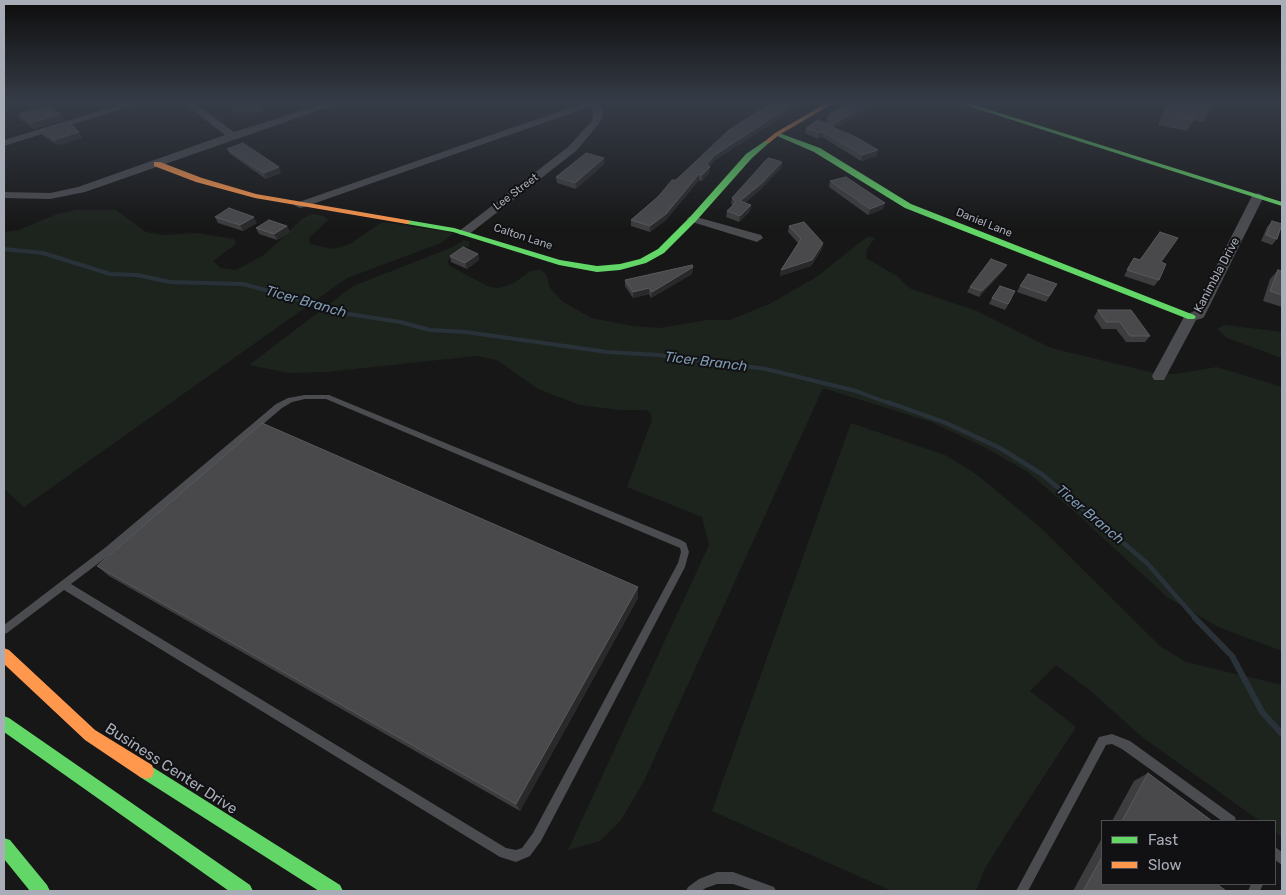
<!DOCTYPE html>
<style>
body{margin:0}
#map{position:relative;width:1286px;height:895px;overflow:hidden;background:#171717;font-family:Rubik,sans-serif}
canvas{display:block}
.frame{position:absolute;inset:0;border:5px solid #a8adb8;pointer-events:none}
.legend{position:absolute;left:1101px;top:820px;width:175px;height:65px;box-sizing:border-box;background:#111113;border:1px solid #4d4f55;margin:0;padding:6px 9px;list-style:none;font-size:15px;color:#a8adb8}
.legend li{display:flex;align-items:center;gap:10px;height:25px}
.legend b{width:25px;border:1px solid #4d4f55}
</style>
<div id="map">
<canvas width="1286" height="895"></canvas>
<div class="frame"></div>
<ul class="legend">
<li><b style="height:6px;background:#63d668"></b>Fast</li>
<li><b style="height:6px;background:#ff974d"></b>Slow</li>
</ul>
</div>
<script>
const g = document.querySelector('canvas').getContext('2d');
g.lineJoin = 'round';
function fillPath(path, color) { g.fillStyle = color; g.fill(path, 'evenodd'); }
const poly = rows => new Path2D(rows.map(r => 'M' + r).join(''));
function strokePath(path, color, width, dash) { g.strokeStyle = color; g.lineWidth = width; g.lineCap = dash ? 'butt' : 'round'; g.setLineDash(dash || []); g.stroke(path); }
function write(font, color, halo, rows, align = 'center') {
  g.font = font + ' Rubik,sans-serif'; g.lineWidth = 4; g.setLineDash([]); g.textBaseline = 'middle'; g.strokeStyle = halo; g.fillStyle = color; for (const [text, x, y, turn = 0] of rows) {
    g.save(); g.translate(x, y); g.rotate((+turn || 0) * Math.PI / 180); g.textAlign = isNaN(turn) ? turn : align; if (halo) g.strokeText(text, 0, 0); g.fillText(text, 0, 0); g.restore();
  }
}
fillPath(poly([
 [76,210,116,210,146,232,163,235,196,233,234,239,236,244,213,261,221,268,236,270,264,255,302,219,312,214,324,216,328,220,309,238,310,244,333,249,350,244,382,222,454,233,441,243,347,278,24,507,4,489,4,232,19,230,57,214],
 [868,236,875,238,867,249,866,258,897,276,909,288,977,311,1051,348,1150,372,1174,374,1217,367,1282,387,1282,651,1218,627,1167,597,1075,512,1026,471,984,447,931,422,823,388,643,783,621,820,600,841,568,850,709,545,702,517,627,487,652,420,651,413,646,410,620,410,580,405,538,389,497,360,476,356,326,372,289,373,249,365,353,286,453,247,464,240,470,242,469,246,447,261,450,266,489,287,499,288,514,283,530,271,541,270,546,274,550,288,562,301,591,318,633,326,659,328,707,320,730,320,771,303,815,278],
 [1225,325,1282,332,1282,358,1227,338,1217,329],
 [851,423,945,455,976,474,1040,527,1161,647,1186,662,1282,685,1282,838,1275,832,1275,821,1260,821,1142,737,1092,692,1056,665,1030,691,1076,727,1009,830,984,870,976,891,892,891,712,811]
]), '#1d241e');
strokePath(poly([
 [4,249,43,253,110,274,137,275,170,282,243,284,288,296,330,311,400,322,430,330,466,332,607,352,659,355,766,369,856,391,891,404]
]), '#2a3239', 4);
strokePath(poly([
 [888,402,946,423,1000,448,1043,475,1147,563,1196,619]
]), '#2a3239', 4.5);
strokePath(poly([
 [1195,618,1232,656,1262,712,1282,734]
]), '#2a3239', 6);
fillPath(poly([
 [305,395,329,395,681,540,686,543,689,552,685,567,541,841,530,856,516,862,500,857,64,590,7,633,4,634,4,625,106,547,276,404,288,398,305,395],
 [305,399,326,399,680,548,681,552,678,563,533,833,522,848,516,850,506,848,71,584,112,553,282,408,292,402,305,399],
 [1112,734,1130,741,1235,817,1236,821,1222,821,1122,749,1112,744,1106,745,1028,891,1016,891,1099,737,1112,734],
 [1275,847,1282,852,1282,865,1275,860,1275,847],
 [717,872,733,872,774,887,776,891,754,891,733,884,717,884,706,888,701,891,686,891,688,887,699,879,717,872],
 [1251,884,1263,884,1260,891,1248,891,1251,884]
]), '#4b4c50');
fillPath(poly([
 [123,104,137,104,4,146,4,140,123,104],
 [185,104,196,104,234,132,323,104,337,104,85,192,50,199,4,198,4,192,50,193,78,187,225,135,185,104],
 [580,104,601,104,603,117,598,125,576,151,468,235,460,235,458,232,568,147,591,122,593,117,592,106,304,207,300,208,294,205,296,203,580,104],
 [1258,193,1264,196,1205,315,1203,318,1196,320,1164,380,1154,380,1152,376,1184,317,1186,314,1193,312,1252,196,1258,193],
 [693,216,761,235,763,238,757,242,689,221,687,219,689,217,693,216]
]), '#4b4c50');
fillPath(poly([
 [962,104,971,104,1282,202,1282,206,962,104],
 [775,133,779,133,820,148,911,204,1194,315,1196,317,1194,319,1188,319,905,208,814,152,775,135,775,133],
 [765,141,770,142,752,158,696,221,664,253,646,263,620,270,597,272,559,265,453,232,407,224,403,222,407,220,454,228,560,260,597,266,620,264,640,259,658,249,690,217,746,154,765,141],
 [4,716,9,718,250,885,253,891,229,891,4,732,4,716],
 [146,763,340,885,343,891,319,891,140,777,138,771,140,765,146,763],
 [4,838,10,840,47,885,50,891,30,891,4,859,4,838]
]), '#63d668');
fillPath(poly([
 [825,104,832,104,779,135,769,143,764,142,775,133,825,104],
 [154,162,160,162,202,178,256,194,407,220,411,222,407,224,255,198,196,182,154,166,154,162],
 [4,648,9,650,95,730,152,765,154,771,152,777,146,779,140,777,85,740,4,664,4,648]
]), '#ff974d');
fillPath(poly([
 [233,104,265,104,262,112,233,113,231,108],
 [770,104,801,104,714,161,709,167,709,173,702,181,699,180,666,220,650,232,631,226,631,220,676,180],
 [1166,104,1217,104,1214,108,1210,108,1209,111,1203,122,1194,120,1187,131,1158,125],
 [876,105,834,128,877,156,861,161,822,137,818,139,805,133,806,128,828,124,826,121,828,115],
 [18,114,60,114,64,120,34,129,21,120],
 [40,130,83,138,58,145,43,136],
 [227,149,281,173,266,179,230,154],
 [782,162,781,168,761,189,745,203,751,205,750,211,739,222,726,217,727,211,733,205,731,204,732,198],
 [604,164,576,189,557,183,556,177],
 [830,181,883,209,868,215,829,187],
 [215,217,257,223,243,231,218,223],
 [1272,221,1277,239,1272,245,1261,241,1267,227],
 [287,226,290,232,277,240,259,234,256,228],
 [789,226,823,243,822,249,811,266,780,276,781,270,798,243,788,232],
 [478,254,479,260,467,269,451,262,450,256],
 [1134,258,1140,260,1161,263,1159,280,1154,286,1124,276],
 [693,267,692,274,651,298,649,294,633,298,625,286,625,280],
 [1004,270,979,297,967,292,970,287],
 [1278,270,1282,271,1282,307,1263,301,1270,279],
 [1020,286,1054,290,1046,302,1017,292],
 [992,298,1012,298,1005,310,989,304],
 [1098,310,1150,336,1145,342,1126,342,1116,329,1102,329,1094,317],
 [97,566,638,598,520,811,109,576],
 [1148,773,1212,821,1112,821,1134,781],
 [1102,838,1102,884,1226,891,1073,891]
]), '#3d3d3f');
fillPath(poly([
 [261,104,265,104,262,112,260,106],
 [793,104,801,104,714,161,707,170,707,164,715,155],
 [870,104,877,104,876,105,833,129,833,124],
 [60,114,64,120,34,129,30,123],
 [79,132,83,138,58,145,54,140],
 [823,132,822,137,818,139,820,133],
 [878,150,877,156,861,161,862,155],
 [604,158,604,164,576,189,575,183],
 [782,162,781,168,761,189,740,207,740,201],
 [279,167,281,173,266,179,264,173],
 [710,167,709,173,702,181,702,175],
 [699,174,699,180,666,220,650,232,650,226],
 [885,203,883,209,868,215,870,209],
 [751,205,750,211,739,222,740,216],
 [254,217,257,223,243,231,240,225],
 [287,226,290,232,277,240,274,234],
 [823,243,822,249,811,266,780,276,781,270],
 [478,254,479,260,467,269,465,263],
 [1007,265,1004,270,979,297,982,291],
 [693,267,692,274,651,298,652,292],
 [649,288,649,294,633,298,633,292],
 [638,587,638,598,520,811,516,804]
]), '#29292a');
const building = poly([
 [233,104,261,104,260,106,231,108,233,104],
 [770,104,793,104,715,155,707,164,710,167,702,175,699,174,666,214,650,226,631,220,658,197,672,180,676,180,729,130,770,104],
 [847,104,870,104,833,124,828,115,847,104],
 [1168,104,1211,104,1209,111,1197,109,1194,120,1164,114,1168,104],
 [51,106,60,114,30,123,18,114,51,106],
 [818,120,833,126,832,127,856,137,878,150,862,155,823,132,820,133,806,128,818,120],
 [68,121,79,132,54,140,40,130,68,121],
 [243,143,279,167,264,173,227,149,243,143],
 [586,153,604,158,575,183,556,177,586,153],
 [769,158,782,162,762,183,740,201,751,205,740,216,727,211,736,202,732,198,766,160,769,158],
 [846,177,885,203,870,209,830,181,846,177],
 [229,208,254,217,240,225,215,217,229,208],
 [269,220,287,226,274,234,256,228,269,220],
 [1272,221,1282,224,1277,239,1266,235,1272,221],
 [804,222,823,243,812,260,781,270,801,239,789,226,804,222],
 [1160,232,1178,238,1161,262,1166,264,1159,280,1127,270,1134,258,1140,260,1160,232],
 [463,247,478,254,465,263,450,256,463,247],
 [991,259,1007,265,982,291,970,287,991,259],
 [692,265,693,267,652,292,649,288,633,292,625,280,692,265],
 [1278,270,1282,271,1282,295,1270,291,1278,270],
 [1028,274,1057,284,1049,296,1020,286,1028,274],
 [1000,286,1015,291,1008,304,992,298,1000,286],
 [1098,310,1131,310,1150,336,1130,336,1120,322,1106,322,1098,310],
 [262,423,638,587,516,804,97,566,262,423],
 [1148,773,1212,821,1122,821,1148,773],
 [1102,857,1102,884,1217,884,1226,891,1083,891,1102,857]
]);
fillPath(building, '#49494c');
strokePath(building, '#58595d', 1);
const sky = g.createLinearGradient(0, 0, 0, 229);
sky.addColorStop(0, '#0d0d0d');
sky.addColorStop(0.45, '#363c47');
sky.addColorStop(1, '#363c4700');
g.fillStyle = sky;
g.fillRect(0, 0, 1286, 229);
write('11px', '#a8adb8', '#111113', [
 ["Lee Street",516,192,-37],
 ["Daniel Lane",984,223,22],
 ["Calton Lane",523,237,18]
]);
write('12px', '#a8adb8', '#111113', [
 ["Kanimbla Drive",1217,275,-62]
]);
write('italic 14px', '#7f9bb3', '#111113', [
 ["Ticer Branch",306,302,16],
 ["Ticer Branch",706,362,7],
 ["Ticer Branch",1090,515,40]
]);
write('15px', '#a8adb8', '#111113', [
 ["Business Center Drive",171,769,33]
]);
</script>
